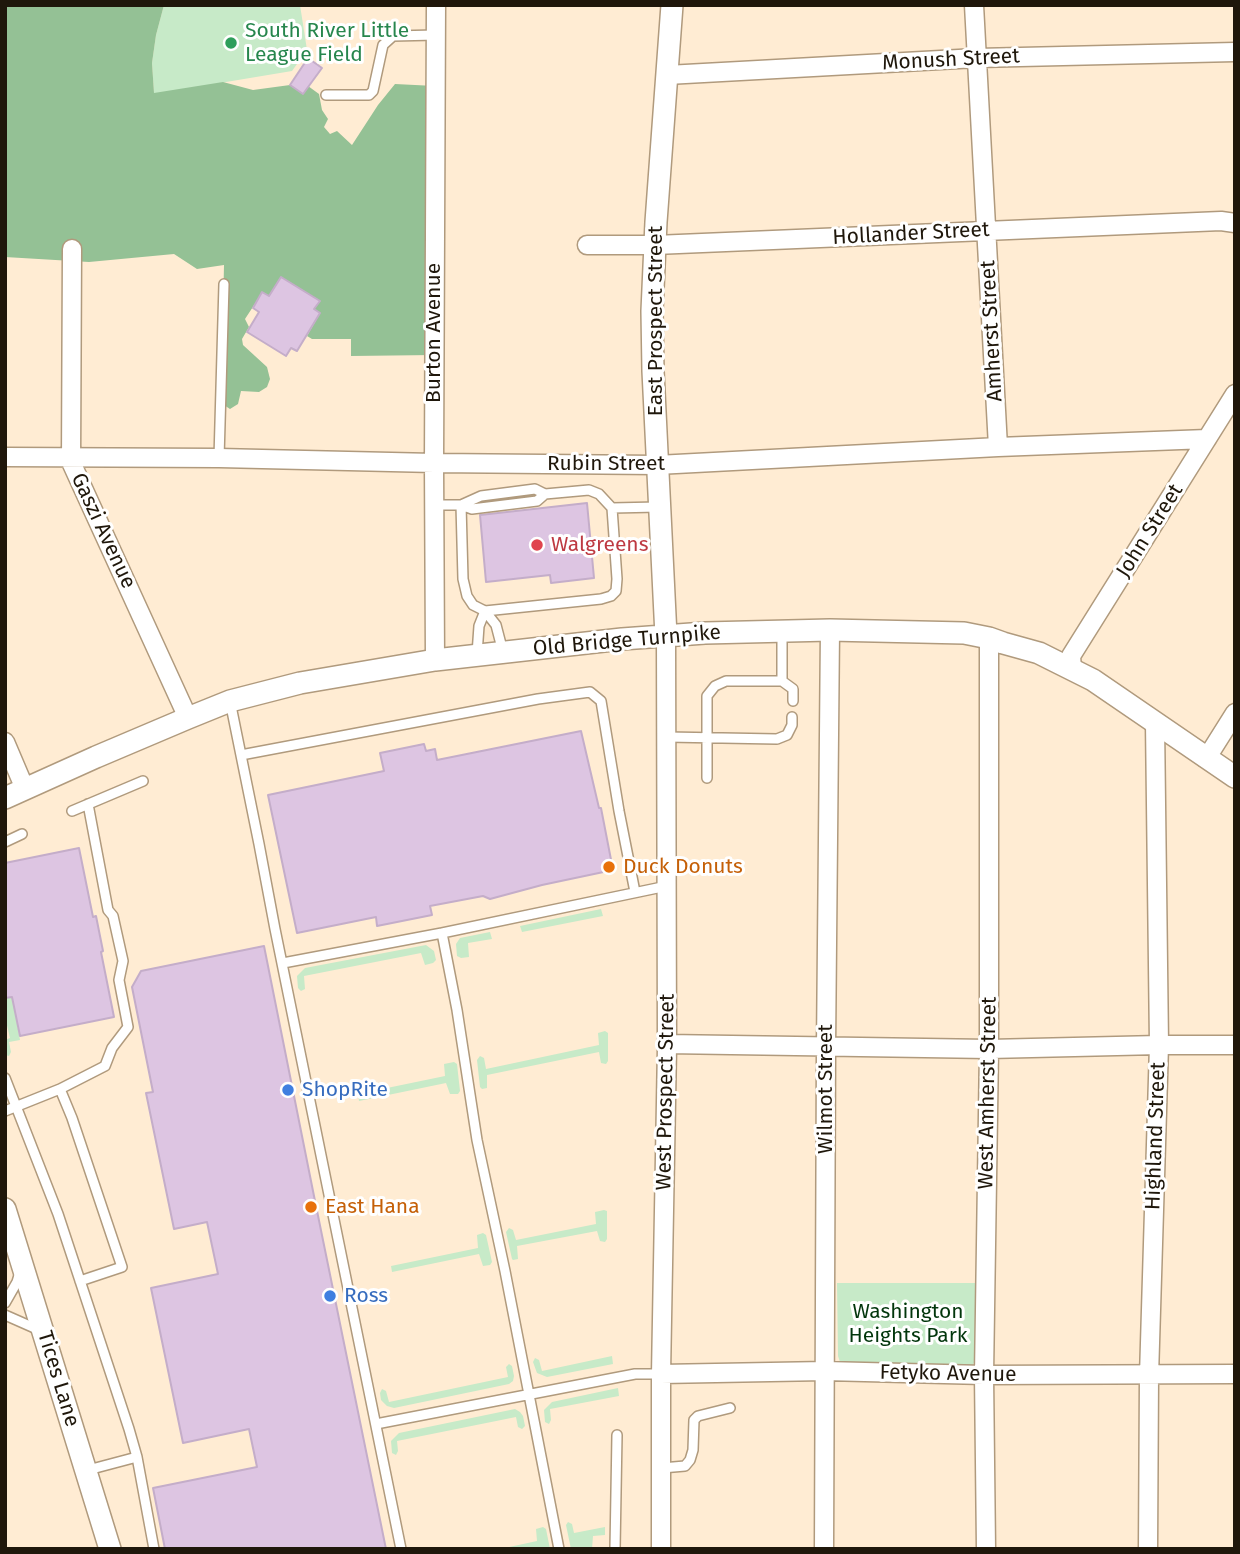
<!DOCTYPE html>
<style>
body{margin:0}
#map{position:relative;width:1240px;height:1554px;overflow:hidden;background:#ffecd3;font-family:"Fira Sans",sans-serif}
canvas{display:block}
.frame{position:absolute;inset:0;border:7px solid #1f170b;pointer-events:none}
</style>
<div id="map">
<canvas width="1240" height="1554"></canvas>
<div class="frame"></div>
</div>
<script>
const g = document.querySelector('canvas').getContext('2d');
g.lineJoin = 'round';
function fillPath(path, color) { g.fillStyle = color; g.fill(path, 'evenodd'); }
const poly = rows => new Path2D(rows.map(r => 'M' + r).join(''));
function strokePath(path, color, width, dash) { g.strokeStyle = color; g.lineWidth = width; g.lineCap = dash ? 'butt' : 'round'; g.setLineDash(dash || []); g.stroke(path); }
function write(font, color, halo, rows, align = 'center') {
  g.font = font + ' "Fira Sans",sans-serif'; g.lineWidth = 6; g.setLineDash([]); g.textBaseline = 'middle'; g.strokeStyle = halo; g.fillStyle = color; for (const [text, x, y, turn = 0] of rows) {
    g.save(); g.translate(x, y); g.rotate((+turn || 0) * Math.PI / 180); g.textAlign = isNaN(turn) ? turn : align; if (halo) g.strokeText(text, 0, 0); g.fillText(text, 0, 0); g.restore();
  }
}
fillPath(poly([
 [164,5,300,5,307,50,292,71,154,94,152,63,156,35],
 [601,909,603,916,522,932,520,926],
 [490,932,492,939,468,943,469,957,461,958,457,956,456,944,460,938],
 [426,945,434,951,436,960,433,963,425,965,421,953,304,976,305,989,301,991,298,988,297,976,305,968],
 [12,997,20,1040,9,1042,11,1052,9,1056,5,1055,5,1040,10,1038,5,1017,5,998],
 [605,1031,608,1033,608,1061,606,1064,601,1063,599,1052,487,1075,487,1088,482,1089,480,1087,477,1060,480,1056,484,1058,486,1069,599,1045,598,1033],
 [454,1062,457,1064,460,1091,458,1094,450,1094,446,1083,359,1101,358,1094,445,1076,444,1064],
 [604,1210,607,1211,607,1239,605,1242,600,1241,597,1231,517,1246,518,1259,513,1260,512,1259,506,1232,509,1228,513,1230,516,1240,596,1224,595,1212],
 [483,1233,486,1235,492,1262,490,1265,483,1266,479,1254,392,1272,391,1266,478,1248,477,1235],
 [837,1283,977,1283,978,1359,971,1366,841,1365,838,1356],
 [612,1356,613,1364,547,1377,537,1373,533,1362,535,1358,539,1360,542,1371],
 [509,1364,512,1366,514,1376,513,1381,509,1384,394,1408,387,1406,381,1400,380,1393,382,1389,386,1391,389,1402,508,1377,506,1367],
 [618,1388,619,1396,550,1409,551,1420,549,1424,545,1422,544,1410,552,1402],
 [515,1409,520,1412,523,1416,525,1426,522,1429,518,1427,516,1417,397,1441,398,1451,396,1455,392,1453,391,1441,399,1433],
 [568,1522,572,1524,574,1533,605,1527,605,1535,593,1536,592,1549,571,1549,566,1525],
 [543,1527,546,1529,550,1549,539,1549,539,1547,500,1549,537,1541,536,1529]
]), '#c7eac8');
fillPath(poly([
 [5,5,164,5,156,35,152,63,154,93,223,82,253,90,290,85,308,86,319,94,322,110,328,119,324,127,330,134,337,131,352,145,378,105,395,84,435,86,434,355,351,356,351,339,312,339,307,336,320,313,314,309,320,301,281,277,269,296,262,293,245,319,249,327,242,339,243,345,267,367,270,379,267,387,259,392,241,391,238,404,230,409,221,403,224,265,197,269,174,254,89,262,5,257]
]), '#94c195');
const building = poly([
 [308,58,322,68,303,94,290,85,308,58],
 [281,277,320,301,314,309,320,313,297,351,291,348,286,356,247,332,259,312,253,308,262,292,269,296,281,277],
 [587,503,594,578,551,583,550,575,486,582,480,515,587,503],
 [581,731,599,808,601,808,613,870,542,885,490,899,483,896,430,906,432,915,377,926,376,917,297,933,268,795,384,771,380,753,424,744,426,751,435,749,437,760,581,731],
 [79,848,93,917,96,916,103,951,101,952,114,1017,20,1036,12,997,5,998,5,863,79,848],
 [264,946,315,1201,386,1549,165,1549,153,1488,257,1467,249,1429,183,1443,151,1288,218,1274,207,1222,174,1229,146,1093,153,1092,132,987,141,971,264,946]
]);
fillPath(building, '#ddc5e2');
strokePath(building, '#c4adc9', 2);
const service = poly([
 [326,95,369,95,373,91,383,45,393,36,436,35],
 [219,458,224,284],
 [434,505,461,505,472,509,537,501,545,494,589,490,599,494,612,508,617,579,616,591,611,596,601,599,485,611,473,605,467,596,463,579,461,505],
 [461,505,481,496,535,489,545,494],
 [612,508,658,507],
 [477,654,479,626,485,611,496,625,503,652],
 [782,681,793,689,793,701],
 [230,701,259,844,275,929,401,1549],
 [667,737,777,739,787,735,792,725,792,717],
 [241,755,538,699,590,692,601,701,619,811,635,892],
 [707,778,707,696,715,686,726,681,782,681,782,631],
 [72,811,143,781],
 [5,842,22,834],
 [442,933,457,1010,477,1140,505,1271,559,1549],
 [283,963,442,933,667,886],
 [5,1078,58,1214,129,1429,137,1457,154,1549],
 [60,1089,72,1118,122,1267,80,1281],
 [5,1111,60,1089,105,1066,112,1048,128,1027,119,980,123,961,113,916,108,910,88,804],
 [5,1303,17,1282,20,1272],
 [5,1315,39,1330],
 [376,1424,635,1374,661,1374],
 [662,1468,685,1466,690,1460,693,1450,694,1420,698,1416,730,1408],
 [88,1470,137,1457],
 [615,1549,617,1435]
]);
const minor = poly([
 [974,5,998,447],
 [667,75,977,58,1235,52],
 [587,245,655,245,1221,221,1235,223],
 [72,249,71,462,188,718],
 [5,457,219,458,434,463,657,465,998,447,1207,439],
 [435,660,434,463,436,5],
 [1072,669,1071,656,1235,394],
 [5,742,25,789],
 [1205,758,1213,748,1235,713],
 [667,1044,989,1049,1159,1045,1235,1045],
 [661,1374,825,1371,984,1375,1235,1374],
 [661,1549,661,1374,667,1047,666,636],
 [824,1549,826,1047,830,630],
 [986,1549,984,1375,989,1049,989,638],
 [1148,1549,1149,1376,1159,1045,1155,723]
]);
const tertiary = poly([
 [666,636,653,371,652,311,656,222,672,5],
 [5,798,96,757,188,718,230,701,300,683,435,660,622,639,705,633,830,630,964,633,989,638,1003,643,1039,653,1093,680,1235,777],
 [5,1209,110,1549]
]);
strokePath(service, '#b09a7d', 12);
strokePath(minor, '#b09a7d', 21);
strokePath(tertiary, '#b09a7d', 24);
strokePath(service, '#fff', 9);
strokePath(minor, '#fff', 18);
strokePath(tertiary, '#fff', 21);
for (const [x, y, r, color] of [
 [231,43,7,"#2e9e5b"],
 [537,545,7,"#e0444e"],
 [609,867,7,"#e8710a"],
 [288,1090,7,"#3f7fe0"],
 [311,1207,7,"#e8710a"],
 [330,1296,7,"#3f7fe0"]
]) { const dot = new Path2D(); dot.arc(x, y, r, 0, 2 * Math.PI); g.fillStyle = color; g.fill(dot); strokePath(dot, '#fff', 2.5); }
write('21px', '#27864d', '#fff', [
 ["South River Little",245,31],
 ["League Field",245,55]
], 'left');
write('21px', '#1f170b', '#fff', [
 ["Monush Street",951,60,-3],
 ["Hollander Street",911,234,-3],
 ["East Prospect Street",656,321,-90],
 ["Amherst Street",992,331,-93],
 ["Burton Avenue",434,333,-90],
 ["Rubin Street",606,464],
 ["Gaszi Avenue",103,531,65],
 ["John Street",1150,531,-58],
 ["Old Bridge Turnpike",627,641,-5],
 ["Wilmot Street",826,1089,-90],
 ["West Prospect Street",666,1092,-89],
 ["West Amherst Street",988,1093,-89],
 ["Highland Street",1156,1136,-88],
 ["Fetyko Avenue",948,1374,1],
 ["Tices Lane",58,1379,73]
]);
write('21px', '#be3a42', '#fff', [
 ["Walgreens",551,545]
], 'left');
write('21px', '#c56008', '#fff', [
 ["Duck Donuts",623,867],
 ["East Hana",325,1207]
], 'left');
write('21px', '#366cbe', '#fff', [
 ["ShopRite",302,1090],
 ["Ross",344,1296]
], 'left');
write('21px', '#02360c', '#fff', [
 ["Washington",908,1312],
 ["Heights Park",908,1336]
]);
</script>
